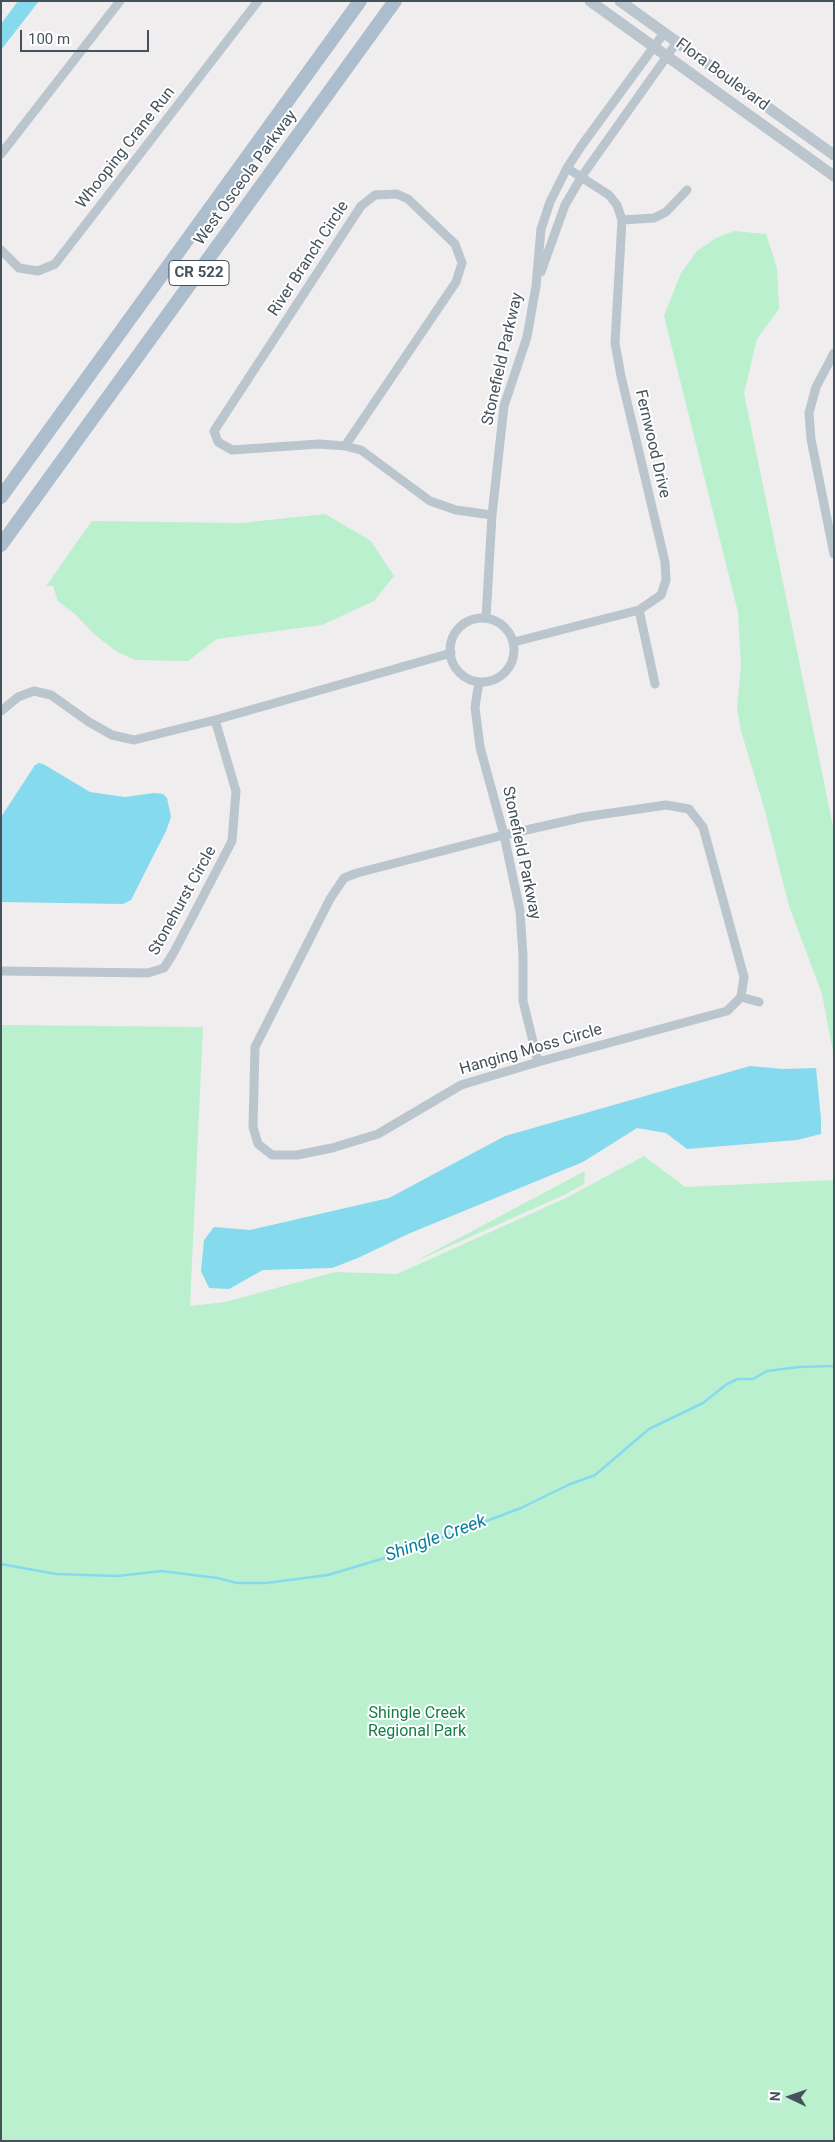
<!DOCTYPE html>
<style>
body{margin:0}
#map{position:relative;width:835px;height:2142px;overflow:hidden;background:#f0edee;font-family:Roboto,sans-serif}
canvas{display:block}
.frame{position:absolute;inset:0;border:2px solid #45515b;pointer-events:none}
.north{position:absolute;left:765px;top:2072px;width:50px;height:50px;-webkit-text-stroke:4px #fff;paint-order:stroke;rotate:273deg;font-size:14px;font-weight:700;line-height:20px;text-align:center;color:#45515b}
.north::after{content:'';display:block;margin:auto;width:18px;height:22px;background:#45515b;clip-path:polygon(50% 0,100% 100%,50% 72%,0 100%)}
.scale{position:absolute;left:20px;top:30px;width:129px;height:22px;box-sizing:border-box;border:2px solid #45515b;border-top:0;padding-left:6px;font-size:15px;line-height:18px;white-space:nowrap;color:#45515b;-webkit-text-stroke:4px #fff;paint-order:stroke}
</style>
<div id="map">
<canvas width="835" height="2142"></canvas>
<div class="frame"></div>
<div class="north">N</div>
<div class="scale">100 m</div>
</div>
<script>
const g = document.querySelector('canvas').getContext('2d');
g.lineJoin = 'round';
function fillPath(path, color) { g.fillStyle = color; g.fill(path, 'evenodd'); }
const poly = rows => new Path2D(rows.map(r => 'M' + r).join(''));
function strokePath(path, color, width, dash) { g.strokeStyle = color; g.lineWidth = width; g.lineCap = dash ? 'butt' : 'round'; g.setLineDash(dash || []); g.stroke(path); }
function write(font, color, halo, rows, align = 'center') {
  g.font = font + ' Roboto,sans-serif'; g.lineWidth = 4; g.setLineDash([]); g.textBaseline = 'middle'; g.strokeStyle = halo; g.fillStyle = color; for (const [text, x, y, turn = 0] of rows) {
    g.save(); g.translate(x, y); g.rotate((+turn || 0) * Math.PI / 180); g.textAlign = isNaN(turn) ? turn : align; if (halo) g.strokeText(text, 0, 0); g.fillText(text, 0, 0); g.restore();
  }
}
fillPath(poly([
 [734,231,766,234,777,268,779,309,757,339,744,393,834,831,834,1057,822,994,789,906,763,804,741,731,737,707,741,667,738,612,664,316,681,273,697,251,716,238],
 [325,514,371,541,394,576,374,601,322,625,217,639,188,661,136,660,117,652,94,634,76,615,58,601,53,586,46,586,92,521,241,523],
 [1,1025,203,1027,190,1306,225,1302,335,1272,397,1274,566,1198,644,1156,685,1187,834,1180,834,2141,1,2141],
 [585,1171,584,1184,564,1195,412,1263]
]), '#baf0ce');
fillPath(poly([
 [18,1,39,1,1,50,1,24],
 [39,763,45,765,90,792,125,797,154,793,163,794,167,798,171,817,166,831,131,900,123,904,1,902,1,817,35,765],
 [750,1066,783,1069,816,1068,821,1119,821,1134,797,1140,687,1149,666,1133,637,1128,583,1162,408,1234,358,1258,332,1268,263,1270,229,1289,209,1288,201,1271,204,1240,214,1227,250,1230,389,1198,505,1136]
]), '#86daee');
strokePath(poly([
 [1,1564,56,1574,117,1576,162,1571,217,1578,237,1583,266,1583,328,1575,401,1553,521,1508,568,1485,595,1475,649,1429,703,1403,727,1384,738,1379,753,1379,767,1371,799,1367,834,1366]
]), '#86daee', 2.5);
strokePath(poly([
 [1,154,120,1],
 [622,220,654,218,666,212,687,190],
 [1,250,19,268,38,271,55,264,258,1],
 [541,272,565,205,582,176,677,42],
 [834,353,816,387,809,413,811,439,834,554],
 [345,446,456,282,462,263,455,244,408,199,397,194,375,195,361,206,214,431,218,442,232,450,319,444,345,446,361,450,430,501,456,510,492,515],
 [639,610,655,684],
 [486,618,492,515,504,406,527,337,536,286,541,229,550,202,567,168,582,145,664,33],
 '450 650a32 32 0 1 1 64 0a32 32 0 1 1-64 0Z',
 [514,642,639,610,661,595,666,580,665,562,621,376,615,343,622,220,617,205,609,195,567,168],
 [479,682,475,707,480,747,504,835,520,911,523,956,523,1001,538,1062],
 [1,711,18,697,34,691,51,695,89,722,112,735,134,740,215,720,451,653],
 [666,805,689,809,703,827,744,977,741,997,727,1011,538,1062,461,1085,378,1134,332,1148,297,1155,272,1155,258,1144,253,1127,255,1047,330,899,344,878,357,873,504,835,584,817,666,805],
 [1,971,148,973,164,968,174,952,232,841,236,791,215,720],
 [741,997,759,1002]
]), '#bbc5cd', 9);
strokePath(poly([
 [590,1,834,176],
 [620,1,834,155]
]), '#bbc5cd', 11);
strokePath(poly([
 [1,497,360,1],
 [1,545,395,1]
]), '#acbece', 14);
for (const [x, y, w] of [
 [199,273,60]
]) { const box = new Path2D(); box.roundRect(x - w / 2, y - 12.5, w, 25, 4); g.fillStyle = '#fff'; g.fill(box); strokePath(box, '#45515b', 1); }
write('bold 15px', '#45515b', null, [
 ["CR 522",199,273]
]);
write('16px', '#45515b', '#fff', [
 ["Flora Boulevard",722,75,36],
 ["Whooping Crane Run",126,148,-52],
 ["West Osceola Parkway",246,178,-54],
 ["River Branch Circle",309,259,-57],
 ["Stonefield Parkway",503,359,-77],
 ["Fernwood Drive",652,444,77],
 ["Stonefield Parkway",521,853,78],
 ["Stonehurst Circle",183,901,-61],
 ["Hanging Moss Circle",531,1050,-16]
]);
write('16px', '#157e48', '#fff', [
 ["Shingle Creek",417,1714],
 ["Regional Park",417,1732]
]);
write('italic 18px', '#0a7f9c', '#fff', [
 ["Shingle Creek",436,1539,-20]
]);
</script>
